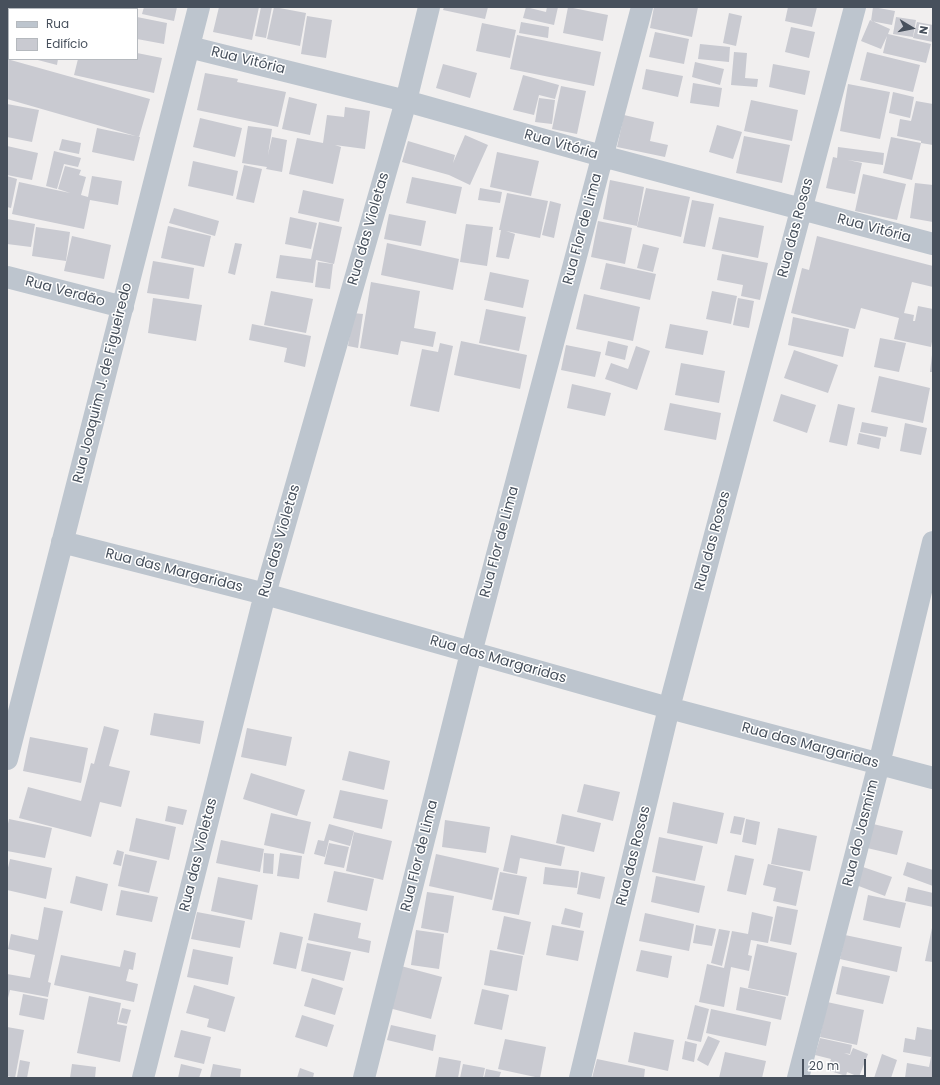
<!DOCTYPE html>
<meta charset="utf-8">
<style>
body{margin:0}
#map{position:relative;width:940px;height:1085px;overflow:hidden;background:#f1efef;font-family:Poppins,sans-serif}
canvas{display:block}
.frame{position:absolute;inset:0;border:8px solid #47505c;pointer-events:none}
.legend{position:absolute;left:8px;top:8px;width:130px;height:52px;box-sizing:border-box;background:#fff;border:1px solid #b5b9be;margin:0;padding:5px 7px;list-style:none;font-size:12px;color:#47505c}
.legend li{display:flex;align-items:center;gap:8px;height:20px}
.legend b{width:20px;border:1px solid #b5b9be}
.north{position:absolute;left:892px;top:8px;width:40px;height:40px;-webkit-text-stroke:3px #fff;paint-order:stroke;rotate:100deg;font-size:11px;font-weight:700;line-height:16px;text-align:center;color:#47505c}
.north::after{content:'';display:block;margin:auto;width:14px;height:18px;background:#47505c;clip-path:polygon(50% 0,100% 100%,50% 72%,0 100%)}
.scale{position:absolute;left:802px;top:1059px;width:64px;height:18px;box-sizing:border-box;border:2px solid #47505c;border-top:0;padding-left:5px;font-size:12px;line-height:14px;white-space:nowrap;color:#47505c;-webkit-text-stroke:3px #fff;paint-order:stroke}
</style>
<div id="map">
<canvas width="940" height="1085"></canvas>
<div class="frame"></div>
<ul class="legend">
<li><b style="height:5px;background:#bdc5ce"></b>Rua</li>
<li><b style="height:11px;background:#c9cad1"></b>Edifício</li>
</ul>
<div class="north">N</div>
<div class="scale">20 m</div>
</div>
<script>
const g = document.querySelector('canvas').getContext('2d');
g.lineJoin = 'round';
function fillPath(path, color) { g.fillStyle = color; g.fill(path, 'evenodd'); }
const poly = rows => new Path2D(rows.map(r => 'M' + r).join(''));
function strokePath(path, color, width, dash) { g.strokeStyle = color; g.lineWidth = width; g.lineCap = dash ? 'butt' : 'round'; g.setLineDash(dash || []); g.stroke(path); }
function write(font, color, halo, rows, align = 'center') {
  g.font = font + ' Poppins,sans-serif'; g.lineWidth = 3; g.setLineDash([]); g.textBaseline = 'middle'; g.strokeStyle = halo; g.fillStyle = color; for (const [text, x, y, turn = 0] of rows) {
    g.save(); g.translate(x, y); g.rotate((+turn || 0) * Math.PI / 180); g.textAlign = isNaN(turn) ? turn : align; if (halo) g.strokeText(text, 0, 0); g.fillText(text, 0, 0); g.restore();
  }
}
fillPath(poly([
 [19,7,65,7,64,9,19,9],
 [144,7,177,7,174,21,142,14],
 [219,7,259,7,252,40,213,32],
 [261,7,272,7,266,38,255,36],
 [274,7,306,13,300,46,267,39],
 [444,7,488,7,485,19,443,10],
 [526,7,546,12,547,7,558,7,554,25,523,18],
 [568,7,608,15,603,41,563,33],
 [654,7,698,7,692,37,650,28],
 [788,7,817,7,812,27,785,21],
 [873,7,895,11,892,25,871,21],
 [729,13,742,16,736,46,723,43],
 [307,16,332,20,326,58,301,54],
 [137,17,167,23,164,44,137,39],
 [896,17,916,20,913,37,893,34],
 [870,20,890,29,888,34,931,44,926,63,883,53,887,36,881,49,861,41],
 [521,22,549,27,548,38,519,33],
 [917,22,933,25,933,42,913,38],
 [482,23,516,30,510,58,476,51],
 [791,27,815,32,809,58,785,52],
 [655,32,689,39,684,64,649,57],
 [517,35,601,52,594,86,510,69],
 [700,44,730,47,729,62,698,59],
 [734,52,747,53,745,78,758,79,757,87,731,85],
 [867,52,920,65,913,92,860,80],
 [137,53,162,58,154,93,74,75,78,59,137,59],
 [7,59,150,99,139,137,7,99],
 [34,59,58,59,57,65],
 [695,62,724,69,720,85,692,77],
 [443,64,477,73,470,98,436,88],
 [773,64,810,71,805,95,769,87],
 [646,69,683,76,678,97,642,89],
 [205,73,238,79,237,82,286,92,278,127,197,110],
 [523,75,559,85,555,99,539,95,534,115,513,110],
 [693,83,722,88,719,107,690,103],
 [848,84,890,92,880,139,840,131],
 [561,86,586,91,577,134,552,129],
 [893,92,914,97,910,118,889,113],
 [289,97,317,104,310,135,282,129],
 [539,98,555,100,552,124,535,122],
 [751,100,798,110,792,141,744,131],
 [916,101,933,104,933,145,921,143,921,141,897,136,900,119,911,121],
 [7,104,39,110,32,142,7,137],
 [345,107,370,111,365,149,335,145,341,147,333,184,289,174,297,138,323,143,327,115,344,117],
 [624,115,654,122,650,141,668,145,665,157,617,147],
 [200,118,242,128,235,157,193,147],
 [717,125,742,132,733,159,709,152],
 [248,126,272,129,268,155,272,137,287,140,282,172,266,169,267,167,242,163],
 [97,128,140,137,134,161,92,152],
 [465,135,488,145,470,185,449,175,402,162,408,141,455,155,453,163],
 [744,136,790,145,782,183,736,173],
 [891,137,921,143,912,180,883,173],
 [62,139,81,143,79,154,59,150],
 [7,146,38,153,32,180,7,175],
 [838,147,884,153,883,165,848,160,862,163,855,194,826,188,833,157,837,158],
 [54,151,81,158,78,167,64,164,57,189,46,186],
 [497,152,539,161,531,196,490,187],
 [193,161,238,171,233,196,188,186],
 [244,165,262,169,254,203,236,199],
 [65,166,81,170,79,175,86,177,81,195,88,197,92,176,122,181,118,205,90,200,84,229,12,214,19,182,70,193,58,189],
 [863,174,906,184,897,220,855,211],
 [7,176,17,179,11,208,7,207],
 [412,177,462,187,456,214,406,203],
 [610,180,644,187,637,226,603,219],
 [915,183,933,185,933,222,910,218],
 [480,188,502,192,500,203,478,200],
 [646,188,690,197,681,237,637,227],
 [303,190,344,199,339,222,298,213],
 [507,193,548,201,540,238,506,231,515,234,509,259,496,257,501,230,499,230],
 [692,200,714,204,705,247,683,243],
 [550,201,561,204,554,238,542,235],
 [174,208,219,221,215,236,169,223],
 [389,214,426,221,421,246,384,239],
 [290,217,317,223,311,249,285,244],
 [719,217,764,226,758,258,712,249],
 [7,219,35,224,31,247,7,244],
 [598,221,632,228,625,264,591,257],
 [319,222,342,227,334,264,316,260,313,283,276,278,280,255,311,259],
 [466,224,493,227,487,266,460,262],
 [168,226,211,236,204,267,161,258],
 [36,227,70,232,66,261,32,256],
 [72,236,111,245,104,279,64,271],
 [817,236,933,266,933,287,912,282,904,313,914,315,913,321,915,321,918,306,933,309,933,336,931,347,894,339,899,318,861,308,855,329,791,313,802,268,809,270],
 [235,243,242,244,235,275,228,273],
 [387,243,459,259,453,290,381,275],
 [643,244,659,248,653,272,637,268],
 [722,254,768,263,760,300,741,296,743,285,717,280],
 [153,261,194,268,189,299,147,293],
 [318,262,333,264,330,289,315,287],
 [606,263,656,274,650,300,600,289],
 [490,272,529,280,523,308,484,300],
 [371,282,420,291,414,328,436,332,433,347,401,341,398,355,360,348],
 [271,291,313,299,306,333,264,325],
 [712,291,737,296,731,324,706,319],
 [584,294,640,307,633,341,576,329],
 [153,298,202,305,196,341,148,333],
 [738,298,754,301,749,328,733,325],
 [486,309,526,317,519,351,479,343],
 [353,313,363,314,358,348,348,346],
 [793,317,849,329,843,357,788,345],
 [252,324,311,336,305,367,284,362,287,348,249,340],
 [670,324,708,331,703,355,665,348],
 [880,338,906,343,899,372,874,367],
 [461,341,527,355,520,389,454,375],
 [608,341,628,346,625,360,605,355],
 [440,343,453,346,439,412,410,406,422,349,438,352],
 [566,345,601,352,595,377,561,370],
 [636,346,650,351,637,390,605,379,611,363,628,369],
 [794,350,838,365,828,393,784,378],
 [932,355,933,355,933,372,930,372],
 [681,363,725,371,719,403,675,395],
 [879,376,930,388,923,423,871,412],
 [572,384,611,393,605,416,567,408],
 [781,394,816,405,807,433,773,421],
 [670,403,721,413,716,440,664,430],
 [838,404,855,408,847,446,829,442],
 [862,422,888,427,886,437,860,432],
 [905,423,927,428,921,455,900,451],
 [859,433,881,438,879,449,857,444],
 [154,713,204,721,200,744,150,735],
 [104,726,119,730,109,766,130,771,121,807,100,802,91,837,19,818,28,787,81,801,91,763,94,764],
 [247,728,292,737,286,766,241,757],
 [30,737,88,748,81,783,23,771],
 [349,751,390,761,384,790,342,780],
 [251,773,305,790,297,816,243,799],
 [584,784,620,792,613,821,577,812],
 [340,790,388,800,382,829,333,818],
 [673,802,724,813,717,844,667,833],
 [168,806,187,810,183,825,165,821],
 [271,813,311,822,304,854,264,845],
 [562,814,601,823,594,852,556,843],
 [734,816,745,818,741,835,730,833],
 [136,818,176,827,169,860,129,851],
 [9,819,52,828,45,858,7,851,7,828],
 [746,819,760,822,756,845,742,842],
 [445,820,490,827,486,853,442,847],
 [329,824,354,831,350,846,329,840,325,857,314,854,318,840,324,841],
 [873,824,903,831,897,855,867,848],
 [778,828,817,836,810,871,771,864],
 [354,832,392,841,383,880,346,871],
 [511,835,565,847,561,866,520,858,517,874,503,871],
 [659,837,703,846,695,881,652,872],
 [221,840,264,849,260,872,216,863],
 [329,843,349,847,344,868,324,864],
 [117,850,124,852,121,866,113,864],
 [264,853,274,854,273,874,263,873],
 [280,853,302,856,299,879,277,876],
 [125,854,157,861,149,893,118,886],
 [436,854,499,868,492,900,429,886],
 [735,855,754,859,746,895,727,891],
 [10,859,52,868,46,899,7,890,7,872],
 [907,862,933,870,933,886,903,875],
 [768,864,803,872,796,906,773,901,776,888,763,885],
 [545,867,579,871,577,888,543,884],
 [863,867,892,877,885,896,856,885],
 [334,871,374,879,367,911,327,902],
 [500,872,527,877,519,915,492,910],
 [581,872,605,877,600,899,577,894],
 [76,876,108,884,102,911,70,903],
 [656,876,705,886,699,913,651,902],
 [218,877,258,885,252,920,211,911],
 [908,887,933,893,933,907,905,901],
 [121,890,158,897,152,922,116,915],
 [427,892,454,896,448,933,421,928],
 [868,895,906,903,900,928,863,920],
 [777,906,798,910,791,945,770,941],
 [44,907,63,911,48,982,51,983,48,997,10,990,7,1002,7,974,30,978,35,955,8,949,11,934,38,940],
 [565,908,583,913,580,928,561,924],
 [197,912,245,921,240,948,191,939],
 [752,912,773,917,768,943,751,940,748,955,752,956,749,971,731,967,724,1007,699,1002,707,964,724,968,732,931,748,934],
 [314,913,361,923,358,938,371,941,369,953,308,940],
 [645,913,694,924,689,951,639,941],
 [504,916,531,922,524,955,497,949],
 [552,925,584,931,578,961,546,955],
 [696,925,716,929,712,946,693,943],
 [932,928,933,928,933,962,925,961],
 [719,929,730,931,722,966,711,963],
 [416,930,444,934,439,969,411,965],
 [280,932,303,937,296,969,273,964],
 [845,935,902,947,897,972,840,959],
 [307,943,351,952,344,981,301,971],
 [757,944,797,953,788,996,748,988],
 [193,949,233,957,228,985,187,977],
 [124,950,136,953,133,970,129,969,126,981,138,984,134,1002,54,985,61,955,120,967],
 [490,950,523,956,517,991,484,985],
 [641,950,672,956,668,978,636,971],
 [401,966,442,977,431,1019,389,1008],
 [842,966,890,976,883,1004,836,994],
 [312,978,343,988,335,1015,304,1006],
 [194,985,235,997,225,1032,207,1027,209,1019,186,1013],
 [740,987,786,997,781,1020,736,1010],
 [482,989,509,995,502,1030,474,1024],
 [23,994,48,999,44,1020,19,1015],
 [89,996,121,1003,117,1024,127,1026,120,1062,77,1053],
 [827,1002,864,1010,857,1045,820,1037],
 [695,1005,709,1009,701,1042,687,1039],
 [122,1008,131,1010,127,1024,118,1022],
 [711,1009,771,1022,766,1046,706,1033],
 [302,1015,334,1025,327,1047,295,1037],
 [391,1025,436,1035,433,1051,387,1040],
 [7,1027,24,1030,15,1078,7,1076],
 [917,1027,933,1030,933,1078,905,1078,907,1063,929,1067,931,1057,903,1052,905,1038,915,1040],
 [181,1030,211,1037,204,1064,174,1057],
 [634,1032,674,1040,668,1071,628,1062],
 [708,1036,720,1041,708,1066,697,1060],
 [820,1038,852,1045,850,1054,844,1053,850,1055,853,1048,868,1054,859,1077,847,1072,846,1076,827,1070,831,1059,815,1055],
 [505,1039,546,1047,540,1078,498,1069],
 [685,1041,697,1044,694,1062,682,1059],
 [725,1052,766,1061,762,1078,719,1078],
 [882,1054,897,1060,891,1078,874,1078],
 [439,1057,461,1061,458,1078,435,1078],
 [597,1059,645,1069,644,1078,592,1078],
 [20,1060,30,1062,27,1078,17,1077],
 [72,1064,96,1067,95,1078,70,1078],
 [181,1064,202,1069,199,1078,178,1078],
 [213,1064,241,1069,240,1078,210,1078],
 [463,1064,485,1068,483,1078,460,1078],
 [300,1068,314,1073,313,1078,297,1078],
 [486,1069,501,1072,499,1078,484,1078]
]), '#c9cad1');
strokePath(poly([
 [189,47,406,101,602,156,933,244],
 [7,277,123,307],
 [62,542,265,594,669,708,933,778],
 [7,759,199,7],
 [143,1078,265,594,406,101,429,7],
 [364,1078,471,653,642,7],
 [580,1078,669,708,855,7],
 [798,1078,879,764,933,542]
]), '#bdc5ce', 22);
write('14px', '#47505c', '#fff', [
 ["Rua Vitória",248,61,14],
 ["Rua Vitória",561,145,16],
 ["Rua das Rosas",796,228,-75],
 ["Rua das Violetas",369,229,-74],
 ["Rua Flor de Lima",583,229,-75],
 ["Rua Vitória",874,229,15],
 ["Rua Verdão",65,292,15],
 ["Rua Joaquim J. de Figueiredo",103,383,-76],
 ["Rua das Violetas",280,541,-74],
 ["Rua das Rosas",713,541,-75],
 ["Rua Flor de Lima",500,542,-75],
 ["Rua das Margaridas",174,571,14],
 ["Rua das Margaridas",498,660,16],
 ["Rua das Margaridas",810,746,15],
 ["Rua do Jasmim",861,833,-76],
 ["Rua das Violetas",199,855,-76],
 ["Rua Flor de Lima",420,856,-76],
 ["Rua das Rosas",634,856,-76]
]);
</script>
